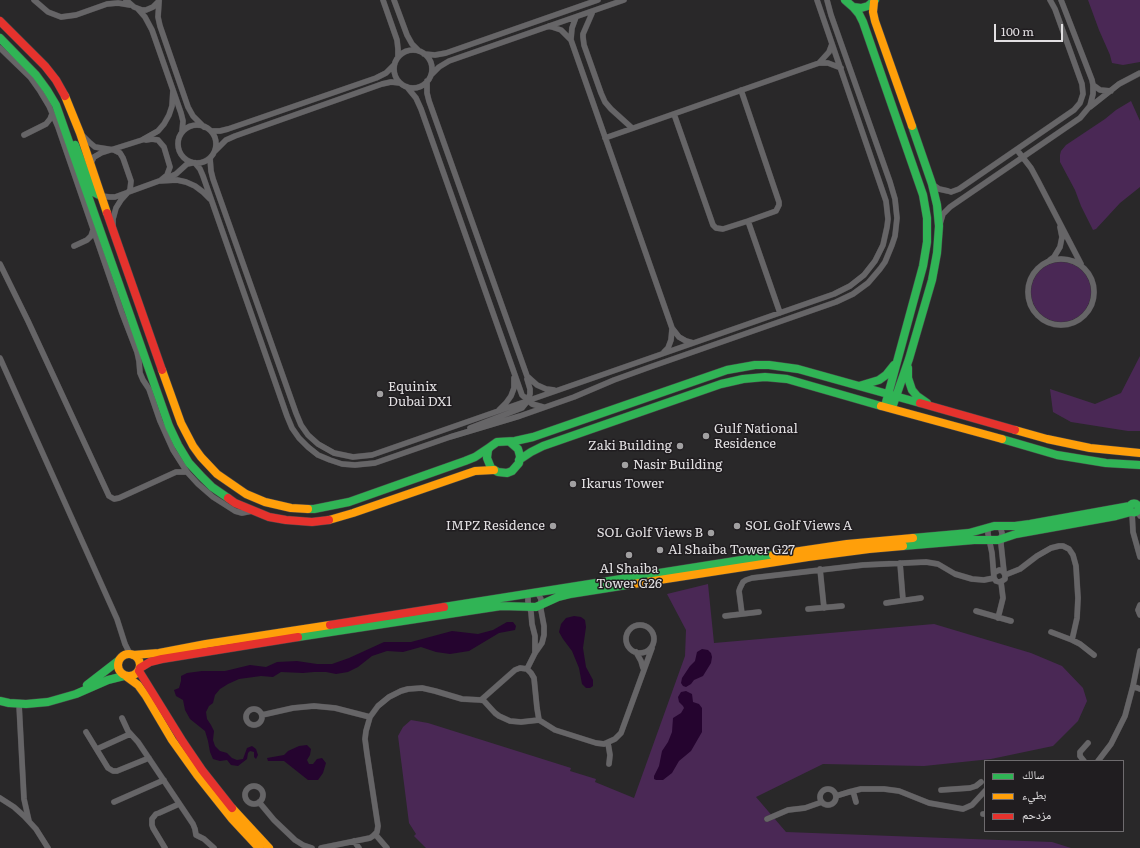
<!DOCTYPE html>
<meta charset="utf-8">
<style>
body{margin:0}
#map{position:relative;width:1140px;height:848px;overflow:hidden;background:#292829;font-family:Literata,"Noto Naskh Arabic",serif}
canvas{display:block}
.legend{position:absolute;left:984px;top:760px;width:140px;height:72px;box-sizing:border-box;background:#201d20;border:1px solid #6e6b6e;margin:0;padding:5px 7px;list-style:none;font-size:12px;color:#e2e0e2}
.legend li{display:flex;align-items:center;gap:8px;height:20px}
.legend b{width:20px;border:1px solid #6e6b6e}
.scale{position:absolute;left:994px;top:24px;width:69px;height:18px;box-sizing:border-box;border:2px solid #e2e0e2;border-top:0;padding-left:5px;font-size:12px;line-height:14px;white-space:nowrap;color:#e2e0e2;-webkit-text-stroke:3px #201d20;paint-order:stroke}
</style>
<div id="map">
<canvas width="1140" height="848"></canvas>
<ul class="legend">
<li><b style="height:5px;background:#30b455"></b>سالك</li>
<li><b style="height:5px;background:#ff9f0a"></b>بطيء</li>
<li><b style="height:5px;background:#e5322d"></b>مزدحم</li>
</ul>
<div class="scale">100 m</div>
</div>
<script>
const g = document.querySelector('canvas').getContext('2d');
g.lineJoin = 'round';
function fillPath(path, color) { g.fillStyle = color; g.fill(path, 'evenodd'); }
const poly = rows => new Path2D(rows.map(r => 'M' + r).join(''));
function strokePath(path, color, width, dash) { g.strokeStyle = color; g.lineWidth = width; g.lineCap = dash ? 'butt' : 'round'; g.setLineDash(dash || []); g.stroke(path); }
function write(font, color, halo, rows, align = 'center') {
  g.font = font + ' Literata,serif'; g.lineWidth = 3; g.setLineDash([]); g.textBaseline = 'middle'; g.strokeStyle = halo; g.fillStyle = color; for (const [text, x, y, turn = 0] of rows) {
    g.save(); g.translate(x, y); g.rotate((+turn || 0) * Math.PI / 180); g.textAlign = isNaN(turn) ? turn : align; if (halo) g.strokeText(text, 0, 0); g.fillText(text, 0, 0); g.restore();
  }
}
fillPath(poly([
 [1088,0,1140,0,1140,62,1123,65,1112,63,1110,55,1099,30],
 [1131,101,1140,121,1140,187,1120,203,1096,229,1093,230,1081,206,1075,190,1060,162,1060,155,1061,151,1066,145,1105,119,1116,110],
 '1031 292a30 30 0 1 1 60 0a30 30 0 1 1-60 0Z',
 [1140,356,1140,431,1128,431,1071,422,1053,412,1050,389,1095,404,1121,393],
 [708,584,714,643,934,624,1031,653,1062,666,1083,688,1087,701,1078,721,1053,746,991,759,924,766,823,764,756,797,786,832,1052,842,1071,848,426,848,414,836,416,834,409,823,398,736,403,727,411,720,428,723,571,768,570,771,596,779,595,782,634,798,685,656,686,630,667,594]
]), '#4a2855');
fillPath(poly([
 [574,616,581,617,585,620,586,627,583,648,586,667,593,680,593,686,590,688,586,688,582,684,579,668,572,651,563,639,559,632,561,624,566,618],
 [507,622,513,622,516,626,515,630,499,633,469,651,450,654,436,652,421,647,403,652,387,651,372,656,358,667,348,672,336,674,326,672,314,672,303,673,281,672,273,677,261,676,239,679,228,684,220,689,215,695,213,703,209,706,206,712,207,719,211,725,214,731,213,740,215,746,220,751,227,753,232,758,237,760,243,759,247,748,252,746,256,749,258,755,256,759,254,757,254,752,250,751,248,753,247,759,238,766,231,765,227,760,220,761,213,759,210,752,208,741,205,731,190,719,185,710,183,700,176,696,174,690,179,688,181,681,181,676,187,673,202,671,225,671,250,665,266,667,277,662,297,661,317,664,332,664,349,658,384,642,411,642,452,631,478,634,493,630],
 [702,649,708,650,711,653,712,657,711,663,703,676,694,680,691,684,686,687,683,686,681,683,682,678,690,666,695,661,697,652],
 [686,691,692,694,693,702,699,704,702,708,702,732,691,751,679,761,672,773,663,780,656,780,654,779,654,776,659,766,662,751,668,742,672,732,673,718,681,713,684,708,683,706,679,702,678,697,681,692],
 [307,745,311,749,310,755,307,760,309,764,313,764,317,759,322,758,326,763,323,773,318,780,308,780,284,761,268,761,267,758,284,755,288,751,299,746]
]), '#25042f');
const street = poly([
 [34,0,48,12,61,17,76,15,107,4,118,3,130,5],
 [126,0,134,7,142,10,146,10,153,7,159,1],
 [383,0,397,40,398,49,398,57],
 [394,0,407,35,412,44,419,51],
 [159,2,158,17,160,26,188,107,193,116,204,127],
 [138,9,145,17,152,30,181,113,183,121,182,132],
 [593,11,583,34,583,37,584,45,601,93,605,102,611,109,632,128],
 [549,26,561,30,571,40,672,328,679,337,686,341,693,343],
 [571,39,572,28,576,17],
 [0,48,30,77,40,91,49,106,58,127,122,313,137,352,139,361,140,373,143,380,149,389,160,421,173,450,187,472,198,484,213,497,235,511,242,513,252,511],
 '394 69a19 19 0 1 1 38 0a19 19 0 1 1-38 0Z',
 [424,54,435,55,446,53,598,0],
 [819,63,829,52,832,44],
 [431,75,439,67,449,61,624,0],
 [427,81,427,93,429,101,527,376,537,385,546,389,554,390],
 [1093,85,1100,90,1111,91],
 [407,87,416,98,421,109,522,395,532,404,543,407],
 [1090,107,1119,84,1140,73],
 [674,114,713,225,716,228,723,229,748,221,776,211,779,205,779,202,741,90],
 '178 144a19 19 0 1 1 38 0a19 19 0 1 1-38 0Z',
 [211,131,220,131,228,129,376,78,386,73,394,65],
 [24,135,46,124,50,119,52,114],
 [82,135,89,142,95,147,114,150,120,153,123,158,131,181,130,190,121,200,116,208,113,219,113,225],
 [605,138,819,63,828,63,841,68],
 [146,140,152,139,158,140,164,147,170,167,167,175,161,180],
 [1017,150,1031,168,1038,181,1081,264],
 [215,151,226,140,235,136,382,84,391,82,400,83],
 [210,158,211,171,213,179,296,413,301,425,308,435,318,444,334,453,353,457,372,455,834,294,850,286,864,275,875,261,883,245,887,227,888,219,886,201,817,0],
 [195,163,200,169,203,176,287,416,292,428,299,438,308,447,318,455,330,460,342,464,355,465,375,463,450,437,520,416,574,397,614,380,650,367,836,302,853,294,868,283,880,269,885,262,892,245,895,236,897,218,895,199,890,182,831,15,827,0],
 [90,165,94,157,101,153,142,140,158,131,164,124,169,115,172,106,173,90],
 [167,178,176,174,187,164,192,163],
 [932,184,939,189,948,191,951,192,959,189,1074,110,1080,103,1083,94,1082,84,1055,9,1050,0],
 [101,196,110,197,115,197,159,181,177,180,186,182,195,186,203,192,210,199],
 [748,221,780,313],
 [940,224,943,214,950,207,1080,118,1090,106,1093,94,1093,85,1092,80,1063,5,1061,0],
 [74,246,87,240,91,236,93,230],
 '1028 292a33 33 0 1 1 66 0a33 33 0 1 1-66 0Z',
 [1050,260,1054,257,1060,247,1062,237,1060,227],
 [0,264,28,321,109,496,114,499,119,498,176,472,187,472],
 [664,352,668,348,671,340,672,329],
 [0,358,117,619,125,644,130,654],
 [499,410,506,403,511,396,514,388,514,378],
 [470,428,522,408,526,403,530,394,530,389,527,379],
 [1138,511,1140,516],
 [1132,512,1133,532,1140,557],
 [1000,526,1002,533,1001,544,1004,572],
 [988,527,988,534,992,553,994,578,996,581,999,582,1002,581,1005,579,1005,575,1003,571,999,570,994,573],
 [900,563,903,600],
 [820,569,824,608],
 [1005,575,1020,569,1037,556,1051,548,1059,546,1063,546,1069,549,1073,555,1076,566,1078,598,1077,618,1072,640],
 [528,593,528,602,531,612,532,624,535,636,535,653],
 [886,603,921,598],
 [1140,605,1138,610,1140,615],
 [808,609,842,606],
 [976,611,1011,621],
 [742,614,739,591,740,588,743,582,746,580,752,578,863,565,926,562,938,564,955,574,972,579,984,580,994,578],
 [725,616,759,612],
 [998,618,1003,598,1001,582],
 '626 639a14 14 0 1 1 28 0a14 14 0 1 1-28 0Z',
 [1051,632,1072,640,1080,644,1094,655],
 [636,652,641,661,643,668],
 [527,669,535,653,542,643,544,635,544,626,541,610,541,599,537,592],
 [1133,686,1140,689],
 [481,700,515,670,520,668,527,669,531,673,534,678,537,708,539,720],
 [19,704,24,799,29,821],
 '246 717a8 8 0 1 1 16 0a8 8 0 1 1-16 0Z',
 [262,715,293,708,314,706,335,708,370,717],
 [122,718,128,731,138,742,193,824,195,829,196,835,204,839,214,848],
 [86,732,108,768,113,771,117,771,149,758],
 [608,743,610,755,609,764],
 [97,749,130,734],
 [1084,761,1080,756,1080,752,1088,743],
 [1098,761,1111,744,1125,716,1133,686,1140,651],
 '245 795a9 9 0 1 1 18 0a9 9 0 1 1-18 0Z',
 '820 797a8 8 0 1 1 16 0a8 8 0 1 1-16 0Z',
 [941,790,970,788,976,786,981,782],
 [853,791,856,802],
 [836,796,849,792,861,789,884,789,899,791,929,803,963,809,972,805,985,791],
 [0,798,14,807,24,816,36,829,48,848],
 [114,802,164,780],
 [259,802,274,820,295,840,303,845,312,848],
 [983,814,985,814],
 [767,819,788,810,805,808,822,802],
 [375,834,387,848],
 [354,841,359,848],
 [165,848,153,828,152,825,152,819,156,814,159,813,179,804],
 [321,848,370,838,373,836,377,832,378,826,367,754,365,739,366,731,370,717,378,706,389,697,401,691,408,689,422,688,435,691,462,699,481,700,484,701,495,713,499,716,510,721,521,722,539,720,555,730,596,743,604,744,615,739,621,733,652,648]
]);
const fast = poly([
 [845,0,853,7,861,8,868,6,875,0],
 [853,7,859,14,863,22,923,195,927,218,927,242,923,266,885,406],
 [0,38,36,75,47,90,56,105,169,426,178,445,189,463,201,476,212,487,228,498],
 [75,145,91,187,95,193,101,196],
 [908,368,908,378,912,390,917,396,927,403],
 [859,386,879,380,886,375,894,365],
 [892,408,909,359,932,280,937,253,939,226,937,205,932,184,912,126],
 [1002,439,1057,455,1106,463,1140,465],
 [510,442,518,449,520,456,519,463,512,471,507,473,498,472,491,468,487,458,488,450,490,447,497,442,515,441,533,437,727,370,755,365,769,365,798,369,920,403],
 [519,460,531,452,543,446,721,384,743,379,765,377,787,379,881,406],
 '1129.5 508a4.5 4.5 0 1 1 9 0a4.5 4.5 0 1 1-9 0Z',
 [308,509,314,509,349,502,465,461,475,457,490,447],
 [913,538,969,533,994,526,1015,526,1030,524,1130,506],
 [903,546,974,540,998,540,1016,534,1116,516,1131,512],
 [444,607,773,555],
 [298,637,501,606,536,607,558,597,570,594,627,585],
 [87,685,118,661],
 [0,701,9,703,26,704,48,702,76,694,108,680,124,676]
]);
const slow = poly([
 [874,2,873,12,875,21,912,126],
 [65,96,80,133,107,213],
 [162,370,181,423,193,446,201,457,217,474,246,494,265,502,291,508,308,509],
 [881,406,1002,439],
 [1015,430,1047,439,1090,448,1140,453],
 [329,520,353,513,475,471,494,470],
 [773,555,847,544,913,538],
 [627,585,808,557,869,549,903,546],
 '118 665a11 11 0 1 1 22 0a11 11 0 1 1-22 0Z',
 [133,655,159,653,206,644,330,625],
 [127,677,138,685,146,696,172,740,197,775,232,819,259,848],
 [232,808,269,848]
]);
const jam = poly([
 [0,21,45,66,56,80,65,96],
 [107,213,162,370],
 [920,403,1015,430],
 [228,498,235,503,269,517,286,520,312,522,329,520],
 [330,625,444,607],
 [140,668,150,662,162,659,298,637],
 [139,671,183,742,202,770,232,808]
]);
strokePath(street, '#484648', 6);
strokePath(fast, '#484648', 9);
strokePath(slow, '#484648', 9);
strokePath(jam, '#484648', 9);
strokePath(street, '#666567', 5.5);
strokePath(fast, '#30b455', 8);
strokePath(slow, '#ff9f0a', 8);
strokePath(jam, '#e5322d', 8);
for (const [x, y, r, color] of [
 [380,394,4,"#a1a0a1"],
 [706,436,4,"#a1a0a1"],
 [680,446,4,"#a1a0a1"],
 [625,465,4,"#a1a0a1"],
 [573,484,4,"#a1a0a1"],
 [553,526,4,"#a1a0a1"],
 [737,526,4,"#a1a0a1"],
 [711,533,4,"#a1a0a1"],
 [660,550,4,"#a1a0a1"],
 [629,555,4,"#a1a0a1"]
]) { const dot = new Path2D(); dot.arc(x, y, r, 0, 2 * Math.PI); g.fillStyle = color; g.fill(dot); strokePath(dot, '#201d20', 1.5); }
write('13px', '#e2e0e2', '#201d20', [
 ["Equinix",388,387],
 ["Dubai DX1",388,402],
 ["Gulf National",714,429],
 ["Residence",714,444],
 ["Zaki Building",672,446,"right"],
 ["Nasir Building",633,465],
 ["Ikarus Tower",581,484],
 ["IMPZ Residence",545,526,"right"],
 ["SOL Golf Views A",745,526],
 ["SOL Golf Views B",703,533,"right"],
 ["Al Shaiba Tower G27",668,550],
 ["Al Shaiba",629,569,"center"],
 ["Tower G26",629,584,"center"]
], 'left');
</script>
